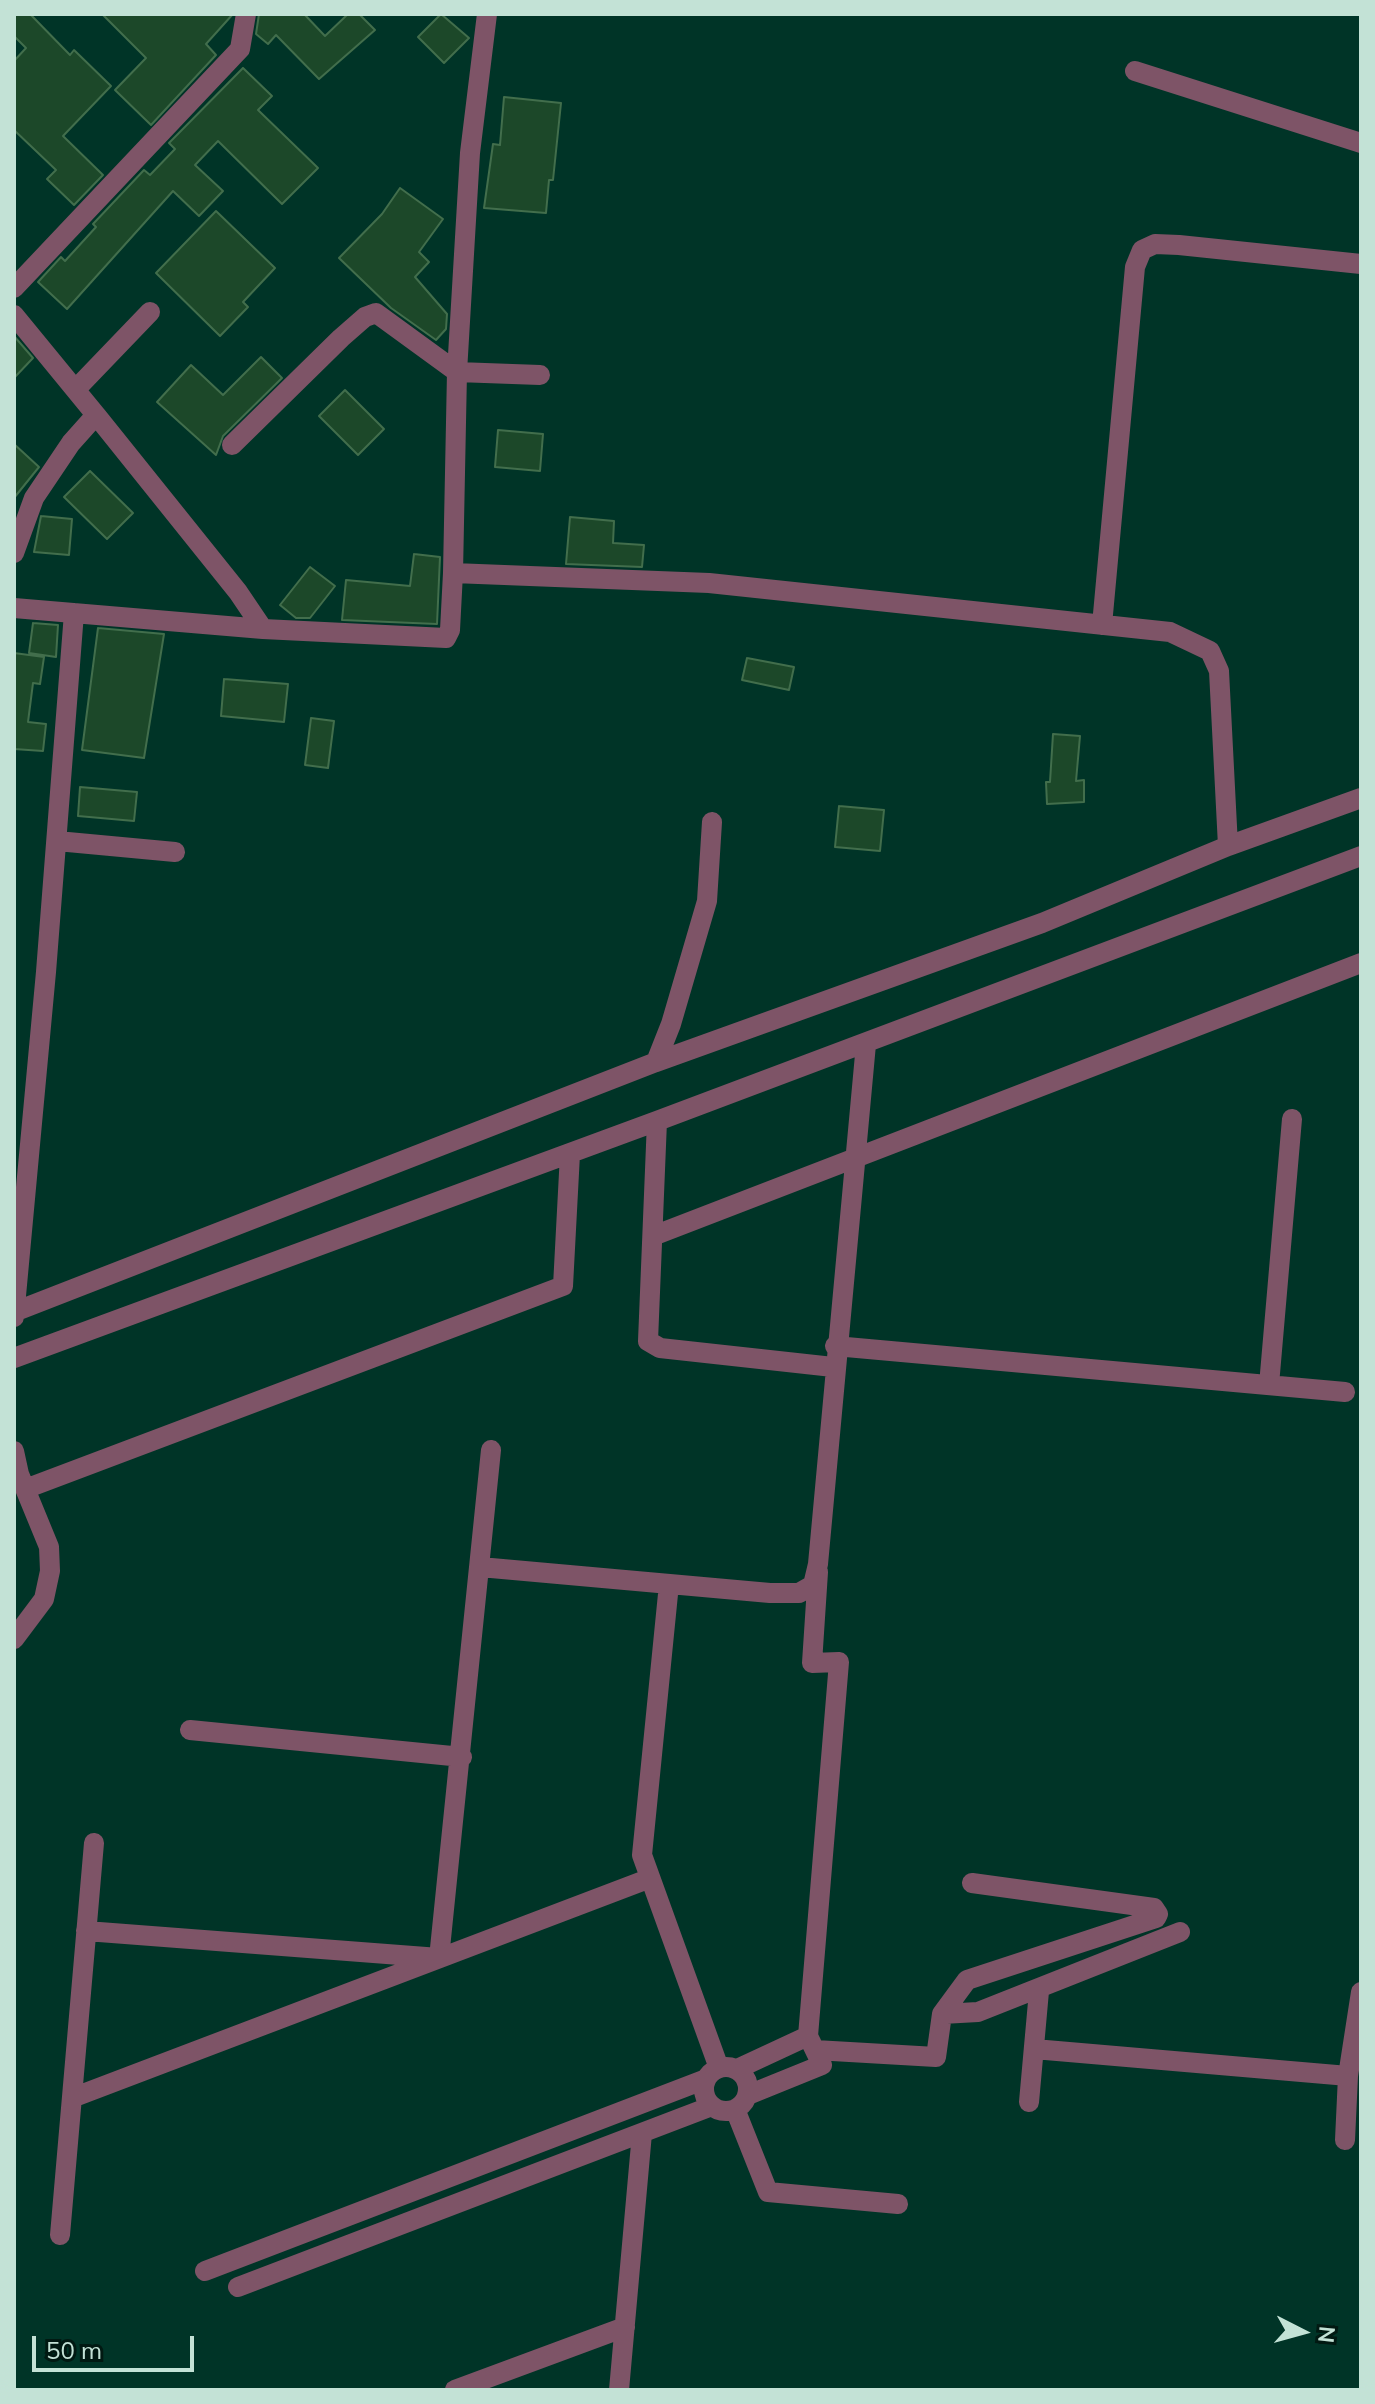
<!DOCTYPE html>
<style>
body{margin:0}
#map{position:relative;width:1375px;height:2404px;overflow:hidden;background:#003427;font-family:Mulish,sans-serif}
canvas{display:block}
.frame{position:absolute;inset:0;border:16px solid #c3e2d6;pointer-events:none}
.north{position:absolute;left:1263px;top:2292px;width:80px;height:80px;-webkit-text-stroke:6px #011912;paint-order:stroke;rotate:96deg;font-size:22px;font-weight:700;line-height:32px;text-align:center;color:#c3e2d6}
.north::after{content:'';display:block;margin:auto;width:28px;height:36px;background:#c3e2d6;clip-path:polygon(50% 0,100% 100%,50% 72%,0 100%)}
.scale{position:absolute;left:32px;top:2336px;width:162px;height:36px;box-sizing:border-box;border:4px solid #c3e2d6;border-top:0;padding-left:10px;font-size:24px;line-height:28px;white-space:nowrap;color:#c3e2d6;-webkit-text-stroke:6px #011912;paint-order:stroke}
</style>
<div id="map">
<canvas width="1375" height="2404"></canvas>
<div class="frame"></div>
<div class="north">N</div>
<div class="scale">50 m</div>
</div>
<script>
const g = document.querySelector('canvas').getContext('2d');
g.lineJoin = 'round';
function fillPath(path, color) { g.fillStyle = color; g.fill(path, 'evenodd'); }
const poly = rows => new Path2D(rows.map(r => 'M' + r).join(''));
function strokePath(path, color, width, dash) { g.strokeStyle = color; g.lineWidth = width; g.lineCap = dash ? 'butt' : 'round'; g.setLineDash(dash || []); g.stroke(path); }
const building = poly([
 [14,14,30,14,70,55,74,50,111,86,63,136,103,175,74,205,47,179,56,170,14,130,14,61,26,48,14,36,14,14],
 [102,14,233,14,206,44,216,55,151,125,115,90,146,58,102,14],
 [259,14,304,14,325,36,348,14,359,14,375,30,319,79,276,35,268,44,256,34,259,14],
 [441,14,469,38,444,63,418,37,441,14],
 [243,68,272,96,258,110,318,168,282,204,218,141,195,165,223,191,199,216,173,191,67,309,38,282,61,257,65,261,96,227,93,224,144,170,150,175,175,149,169,143,243,68],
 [504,97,561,103,553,180,549,180,546,213,484,208,493,144,500,145,504,97],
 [400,188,443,219,419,252,429,262,415,277,447,314,446,329,436,340,391,308,339,258,382,214,400,188],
 [216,211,275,268,243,302,248,307,220,336,156,273,216,211],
 [14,336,33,358,14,378,14,336],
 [261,357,282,378,223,436,216,455,157,402,191,365,223,395,261,357],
 [345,390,384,429,358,455,319,416,345,390],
 [498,430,543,434,540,471,495,467,498,430],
 [14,444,39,467,14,498,14,444],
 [90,471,133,513,107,539,64,497,90,471],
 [41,516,72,519,69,555,34,552,41,516],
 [570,517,614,521,613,543,644,545,642,567,566,564,570,517],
 [414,554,440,557,437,624,342,620,346,580,410,586,414,554],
 [310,567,335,586,310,618,296,618,280,605,310,567],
 [33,623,58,625,56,657,29,653,33,623],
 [98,628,164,634,144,758,82,750,98,628],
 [14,653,44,657,40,684,33,683,28,722,46,724,43,751,14,749,14,653],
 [747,658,794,667,789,690,742,680,747,658],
 [224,679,288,684,284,722,221,716,224,679],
 [311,718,334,721,328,768,305,765,311,718],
 [1053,734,1080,736,1076,781,1084,780,1084,802,1047,804,1046,782,1050,782,1053,734],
 [80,787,137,792,134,821,78,816,80,787],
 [839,806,884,810,880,851,835,847,839,806]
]);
fillPath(building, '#1c4829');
strokePath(building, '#426e4c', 2);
strokePath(poly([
 [1135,71,1361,143],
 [14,288,240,49,246,14],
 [14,315,96,415,71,443,34,498,14,553],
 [77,388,150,312],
 [96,415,238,592,263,629],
 [232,445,341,338,365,317,376,313,457,372,540,375],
 [453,573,709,583,1170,632,1210,651,1219,671,1228,846],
 [14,608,263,629,446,638,450,630,453,573,457,372,470,153,487,14],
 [1102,625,1135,267,1142,250,1155,244,1179,245,1361,264],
 [57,841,175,852],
 [656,1062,671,1024,707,901,712,822],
 [657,1121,648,1341,660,1348,833,1367],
 [653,1236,1361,963],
 [14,1312,656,1062,1042,923,1228,846,1361,798],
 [14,1317,46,972,74,613],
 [835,1346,1345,1392],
 [14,1358,657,1121,1361,856],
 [1269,1385,1292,1119],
 [14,1451,19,1474,49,1547,50,1571,44,1599,14,1639],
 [25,1489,563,1286,570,1154],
 [480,1567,770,1593,799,1593,813,1585,818,1564,866,1044],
 [669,1584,642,1855,719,2068],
 [190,1730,462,1757],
 [86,1931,439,1958,491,1450],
 [942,2014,978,2012,1180,1932],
 [1034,2049,1348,2076],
 [815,2050,936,2057,942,2014,967,1980,1156,1918,1158,1914,1154,1908,972,1883],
 '704 2089a22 22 0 1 1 44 0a22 22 0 1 1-44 0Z',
 [737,2069,808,2036],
 [748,2095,822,2065,808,2036,839,1662,812,1663,818,1572],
 [72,2098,648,1879],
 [1029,2102,1039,1991],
 [735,2109,768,2192,898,2204],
 [1345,2140,1348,2076,1361,1992],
 [60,2235,94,1843],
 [205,2271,706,2079],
 [238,2287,712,2106],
 [455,2390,625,2327],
 [619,2390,642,2133]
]), '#7e5467', 20);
</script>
